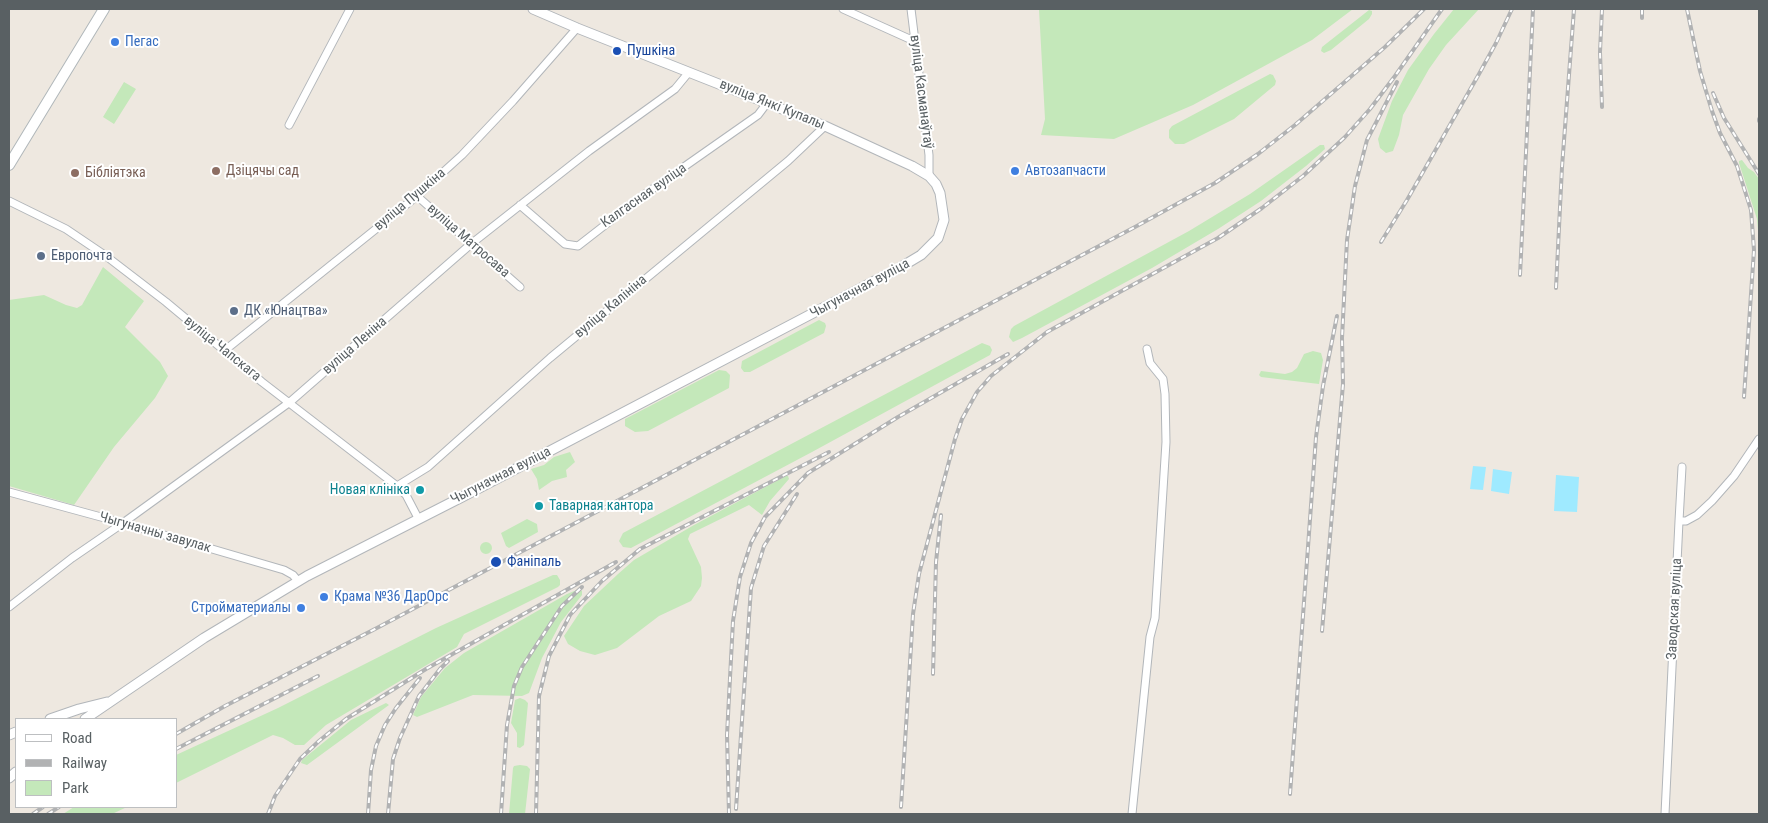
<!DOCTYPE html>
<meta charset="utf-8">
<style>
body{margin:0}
#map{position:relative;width:1768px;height:823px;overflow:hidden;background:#eee8e0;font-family:"Roboto Condensed",sans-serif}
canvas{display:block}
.frame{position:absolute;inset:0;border:10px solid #596063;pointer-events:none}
.legend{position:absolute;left:15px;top:718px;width:162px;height:90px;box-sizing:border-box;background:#fff;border:1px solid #bdbfc1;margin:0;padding:6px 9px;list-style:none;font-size:15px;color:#596063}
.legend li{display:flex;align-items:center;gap:10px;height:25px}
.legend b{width:25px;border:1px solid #bdbfc1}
</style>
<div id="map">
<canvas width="1768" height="823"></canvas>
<div class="frame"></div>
<ul class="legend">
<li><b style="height:6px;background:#fff"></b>Road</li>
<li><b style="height:6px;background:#b1b2b3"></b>Railway</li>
<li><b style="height:14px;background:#c4e8ba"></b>Park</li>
</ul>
</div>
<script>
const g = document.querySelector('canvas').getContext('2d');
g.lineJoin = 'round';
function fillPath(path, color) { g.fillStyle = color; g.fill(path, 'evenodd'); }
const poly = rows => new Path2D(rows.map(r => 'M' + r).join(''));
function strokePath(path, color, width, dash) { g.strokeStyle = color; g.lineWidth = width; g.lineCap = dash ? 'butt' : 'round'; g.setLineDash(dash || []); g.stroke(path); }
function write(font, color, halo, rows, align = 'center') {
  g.font = font + ' "Roboto Condensed",sans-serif'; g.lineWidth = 4; g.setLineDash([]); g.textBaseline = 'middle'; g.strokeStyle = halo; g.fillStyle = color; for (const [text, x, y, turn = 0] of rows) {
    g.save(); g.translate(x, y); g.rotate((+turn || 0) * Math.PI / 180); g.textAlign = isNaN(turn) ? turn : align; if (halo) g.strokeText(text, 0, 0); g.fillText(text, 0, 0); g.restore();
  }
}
fillPath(poly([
 [1039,9,1353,9,1312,40,1193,105,1114,139,1041,135,1045,119],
 [1454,9,1479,9,1446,45,1429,69,1403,115,1399,135,1393,151,1386,153,1380,148,1378,139,1392,101,1408,70,1434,34],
 [1369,10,1372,11,1372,14,1369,19,1331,50,1324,53,1321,51,1322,47],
 [1270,74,1273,75,1276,81,1275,85,1234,119,1184,144,1175,144,1169,138,1169,130,1172,126],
 [124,82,136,89,114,124,103,117],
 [1320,145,1324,145,1325,149,1306,166,1261,201,1218,229,1152,268,1022,338,1013,342,1009,337,1011,329,1014,326,1189,231,1250,194],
 [1742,160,1748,168,1754,172,1759,179,1759,242,1757,219,1739,163,1739,161],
 [103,267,144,301,125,327,160,362,168,376,155,398,114,447,74,505,9,486,9,300,44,295,66,305,77,308,82,305],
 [819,320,825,323,826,326,824,333,750,372,744,372,741,368,742,361],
 [982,343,990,346,992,350,990,355,812,452,631,548,623,547,619,541,623,533],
 [1313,351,1321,353,1323,360,1319,384,1261,377,1259,375,1261,371,1285,374,1292,372,1297,368,1304,354],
 [719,370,726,371,730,375,729,388,648,431,635,432,625,426,625,419],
 [570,452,575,462,566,470,567,477,552,481,539,490,537,479,531,469,544,465,554,457],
 [786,476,788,476,789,479,770,501,762,515,749,505,690,534,688,539,701,567,702,578,701,586,691,601,659,616,617,648,595,655,580,651,568,644,564,636,584,606,618,574,634,560,694,525],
 [527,519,537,524,538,532,509,548,506,546,501,533],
 '480 548a6 6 0 1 1 12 0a6 6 0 1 1-12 0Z',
 [553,575,557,575,560,580,560,585,558,587,464,634,457,647,326,725,304,745,295,745,283,738,273,735,176,783,176,755,278,708,436,628],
 [579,589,582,591,582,595,561,622,542,658,529,693,522,696,473,695,417,717,413,715,421,697,445,668,464,653,567,594],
 [520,698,525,700,528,703,524,745,520,748,517,747,517,733,511,723,515,700],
 [386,703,389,705,307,765,301,763,302,760,351,720],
 [520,765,527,766,530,769,525,814,509,814,513,768,514,766],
 [74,807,127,807,112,814,63,814]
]), '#c4e8ba');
fillPath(poly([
 [1473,466,1486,467,1483,490,1470,489],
 [1493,469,1512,472,1509,494,1491,491],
 [1556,475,1579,477,1577,512,1554,511]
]), '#9feaff');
const minor = poly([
 [843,9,914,41],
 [911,9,929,155,929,176],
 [289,125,350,9],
 [417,196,520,287],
 [9,201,66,229,106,256,166,302,262,382,397,486,406,495,418,518],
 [520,205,565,244,578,246,641,197,758,115,767,103],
 [224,351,417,196,462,155,513,101,577,28],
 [397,486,428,467,550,358,788,161,825,126],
 [9,492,123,523,284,570,293,575,298,581],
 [1679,521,1682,467],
 [9,607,72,558,123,523,290,402,471,244,589,151,675,89,689,72],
 [1132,814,1150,637,1155,618,1166,442,1165,394,1163,379,1150,363,1147,349],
 [1665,814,1679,521,1686,521,1697,515,1712,501,1734,476,1759,439]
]);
const tertiary = poly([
 [50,719,79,709,107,702],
 [85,719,204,638,307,576,462,497,901,267,921,255,938,238,944,220,940,193,936,184,929,176,912,166,825,126,577,28,533,9],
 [9,735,16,732],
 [9,778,16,772]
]);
const secondary = poly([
 [9,165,104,9]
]);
strokePath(minor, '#b2b6ba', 9);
strokePath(tertiary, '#b2b6ba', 11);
strokePath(secondary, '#b0b7ba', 12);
strokePath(minor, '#fff', 7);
strokePath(tertiary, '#fff', 9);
strokePath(secondary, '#fff', 10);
const rail = poly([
 [1602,9,1600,52,1602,107],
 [1642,9,1642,18],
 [1687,9,1700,71,1712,111,1720,133,1737,166,1751,210,1754,250,1744,397],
 [1713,93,1724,118,1759,174],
 [1759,119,1759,121],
 [1381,242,1407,200,1479,74,1496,43,1512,9],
 [1520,275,1533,9],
 [1556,288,1562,167,1574,9],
 [1322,631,1343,384,1342,338,1347,240,1355,186,1367,140,1397,82],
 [933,674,936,562,941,515],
 [176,734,225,706,375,629,1135,227,1215,183,1258,154,1295,125,1385,47,1424,9],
 [176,749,318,676],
 [1290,794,1316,437,1323,386,1337,316],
 [901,807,913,614,919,574,955,439,962,419,977,392,991,376,1047,332,1218,238,1262,208,1303,176,1345,137,1370,109,1395,76,1442,9],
 [736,809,751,588,764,546,797,494],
 [33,814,43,807],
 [48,814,59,807],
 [268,814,275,796,300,759,319,741,346,719,426,669,616,562],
 [368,814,371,770,376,746,385,725,396,708,420,678],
 [388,814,393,759,400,738,419,696,440,669,448,661],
 [501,814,507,725,514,686,522,667,562,606,582,587],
 [536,814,539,696,549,656,570,615,602,581,640,549,829,452],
 [729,814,727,735,733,621,740,577,751,543,765,517,808,473,898,417,1008,354]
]);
strokePath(rail, '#b1b2b3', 4);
strokePath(rail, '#fff', 2, [5.5]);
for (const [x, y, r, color] of [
 [115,42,5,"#3f7fe0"],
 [617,51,5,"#1a4fb4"],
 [216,171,5,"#8d6e63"],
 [1015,171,5,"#3f7fe0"],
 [75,173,5,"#8d6e63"],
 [41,256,5,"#5c6f8a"],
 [234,311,5,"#5c6f8a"],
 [420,490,5,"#0f9aa8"],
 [539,506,5,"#0f9aa8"],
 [496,562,6,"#1a4fb4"],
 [324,597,5,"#3f7fe0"],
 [301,608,5,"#3f7fe0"]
]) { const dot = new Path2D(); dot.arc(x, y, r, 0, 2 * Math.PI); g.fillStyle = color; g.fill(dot); strokePath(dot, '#fff', 2); }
write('14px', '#366cbe', '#fff', [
 ["Пегас",125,42],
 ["Автозапчасти",1025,171],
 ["Крама №36 ДарОрс",334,597],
 ["Стройматериалы",291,608,"right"]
], 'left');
write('14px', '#164399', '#fff', [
 ["Пушкіна",627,51],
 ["Фаніпаль",507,562]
], 'left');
write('14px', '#596063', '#fff', [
 ["вуліца Касманаўтаў",921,92,83],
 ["вуліца Янкі Купалы",772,105,22],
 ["Калгасная вуліца",644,196,-35],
 ["вуліца Пушкіна",410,200,-40],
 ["вуліца Матросава",468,241,41],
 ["Чыгуначная вуліца",860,289,-28],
 ["вуліца Калініна",611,307,-40],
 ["вуліца Леніна",355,346,-41],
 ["вуліца Чапскага",222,349,39],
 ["Чыгуначная вуліца",501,476,-27],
 ["Чыгуначны завулак",155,533,16],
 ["Заводская вуліца",1675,609,-87]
]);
write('14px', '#785e54', '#fff', [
 ["Дзіцячы сад",226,171],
 ["Бібліятэка",85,173]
], 'left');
write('14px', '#4e5e75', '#fff', [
 ["Европочта",51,256],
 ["ДК «Юнацтва»",244,311]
], 'left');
write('14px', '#0d838f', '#fff', [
 ["Новая клініка",410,490],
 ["Таварная кантора",549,506,"left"]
], 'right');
</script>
